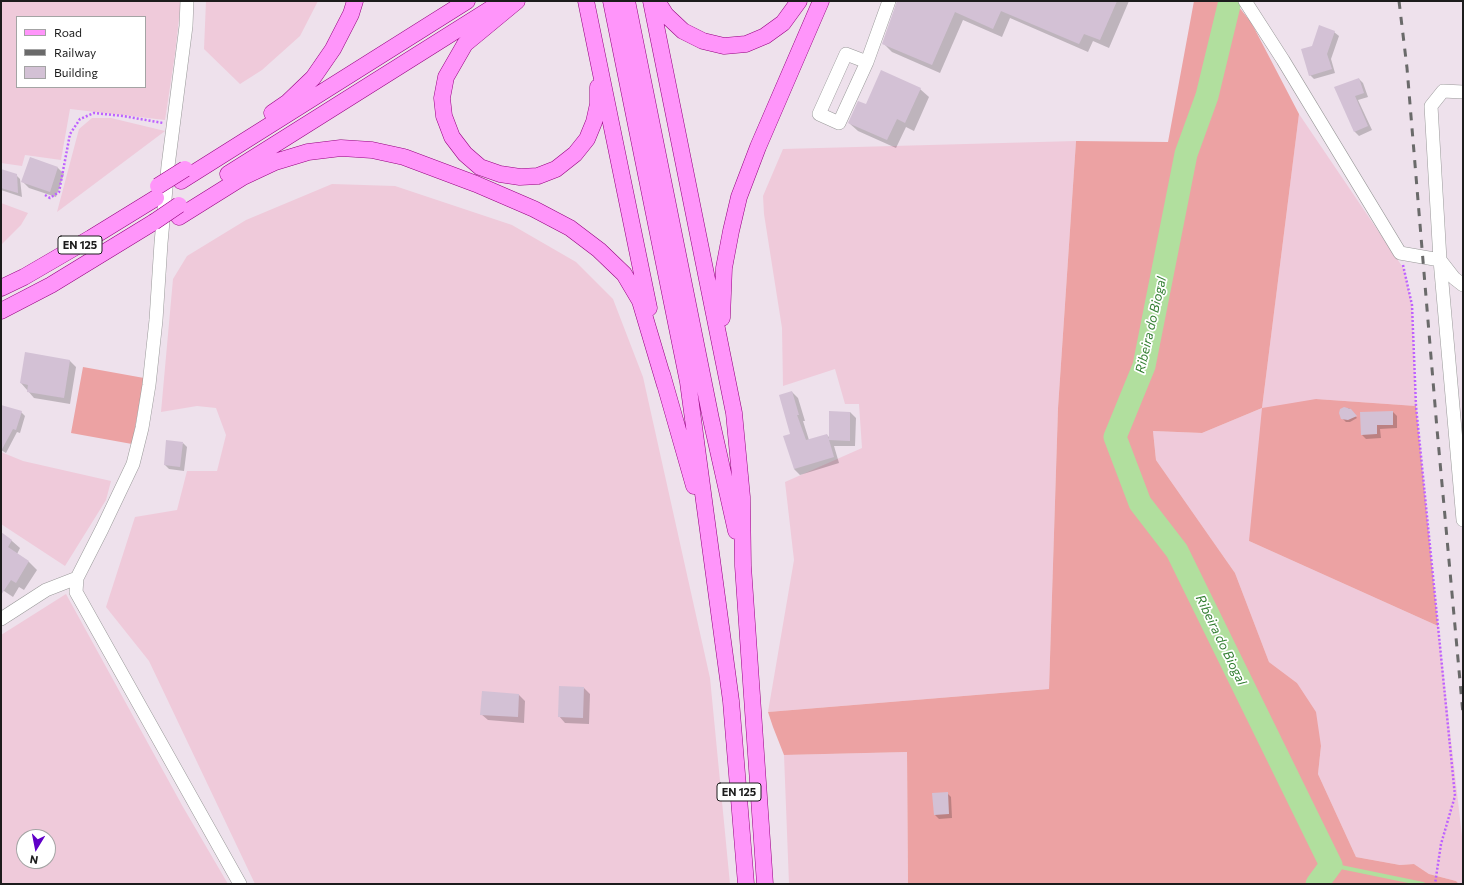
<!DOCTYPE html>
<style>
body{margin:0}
#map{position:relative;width:1464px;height:885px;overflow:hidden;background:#eee1ec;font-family:Commissioner,sans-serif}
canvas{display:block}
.frame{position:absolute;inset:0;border:2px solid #1c1c1c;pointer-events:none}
.legend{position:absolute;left:16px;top:16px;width:130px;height:72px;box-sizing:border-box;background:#fff;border:1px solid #a4a4a4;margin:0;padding:5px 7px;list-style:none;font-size:12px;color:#1c1c1c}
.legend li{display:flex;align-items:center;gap:8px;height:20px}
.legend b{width:20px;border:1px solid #a4a4a4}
.north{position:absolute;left:16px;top:829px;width:40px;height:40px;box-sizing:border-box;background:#fff;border:1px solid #a4a4a4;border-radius:50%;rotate:190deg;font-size:11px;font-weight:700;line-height:16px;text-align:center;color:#1c1c1c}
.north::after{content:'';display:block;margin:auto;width:14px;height:18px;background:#6000c8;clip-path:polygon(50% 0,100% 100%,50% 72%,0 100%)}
</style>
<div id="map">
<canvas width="1464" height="885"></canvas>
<div class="frame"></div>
<ul class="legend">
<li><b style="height:5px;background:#ff95fa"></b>Road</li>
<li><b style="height:5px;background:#6a6a6a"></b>Railway</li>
<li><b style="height:11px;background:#d3c1d5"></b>Building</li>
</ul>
<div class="north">N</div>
</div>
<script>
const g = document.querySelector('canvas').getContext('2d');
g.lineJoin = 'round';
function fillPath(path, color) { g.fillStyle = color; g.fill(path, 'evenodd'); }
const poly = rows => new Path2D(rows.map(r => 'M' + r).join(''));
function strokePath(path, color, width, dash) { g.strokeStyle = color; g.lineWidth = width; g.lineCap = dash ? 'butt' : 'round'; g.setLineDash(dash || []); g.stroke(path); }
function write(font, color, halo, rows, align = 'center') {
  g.font = font + ' Commissioner,sans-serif'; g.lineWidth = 3.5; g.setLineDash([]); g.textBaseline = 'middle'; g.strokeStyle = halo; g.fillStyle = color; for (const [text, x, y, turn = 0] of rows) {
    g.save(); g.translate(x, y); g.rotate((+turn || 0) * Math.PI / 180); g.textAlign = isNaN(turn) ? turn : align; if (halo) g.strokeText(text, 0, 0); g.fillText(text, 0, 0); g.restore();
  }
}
fillPath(poly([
 [1,1,181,1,175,54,165,120,70,109,61,160,25,155,22,166,1,163],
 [17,17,145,17,145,87,17,87],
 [206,1,318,1,300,36,262,70,240,84,204,49],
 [1299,114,1404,269,1412,305,1416,406,1316,399,1249,541,1438,626,1463,845,1463,884,1459,884,1456,881,1429,874,1414,864,1400,865,1356,857,1318,774,1321,746,1297,683,1269,662,1235,573,1156,460,1153,431,1202,433,1262,408],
 [92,118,111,118,165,131,57,212,79,129],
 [1076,141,1058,408,1049,689,768,712,794,560,785,482,862,448,859,404,845,404,835,369,783,386,782,328,764,214,763,196,783,149],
 [332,184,395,186,512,225,576,262,613,299,643,377,710,678,730,884,255,884,149,661,106,607,135,517,177,510,187,471,217,471,226,435,216,408,197,406,161,412,173,279,187,256,246,220],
 [1,203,28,213,21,225,1,245],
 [1,452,23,461,111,481,106,500,65,566,1,524],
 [66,594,183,807,228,884,1,884,1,635],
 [24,837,48,837,48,861,24,861],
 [907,752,908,884,789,884,784,755]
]), '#efcada');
fillPath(poly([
 [1194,1,1234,1,1251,22,1299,114,1262,408,1316,399,1416,406,1438,626,1249,541,1262,408,1202,433,1153,431,1156,460,1235,573,1269,662,1297,683,1316,712,1321,746,1318,774,1356,857,1400,865,1414,864,1429,874,1456,881,1459,884,908,884,907,752,784,755,773,727,768,712,1049,689,1058,408,1076,141,1168,142],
 [83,367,144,378,132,444,71,433]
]), '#eca2a3');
fillPath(poly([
 [898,1,1129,1,1109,48,1093,41,1088,52,1010,18,1002,37,963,20,940,73,892,52,883,43],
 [1334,32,1339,36,1331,59,1335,73,1314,79,1310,75,1313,47],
 [1359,79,1363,83,1368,97,1358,100,1372,130,1359,136,1355,132,1336,87],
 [920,89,929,97,914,131,906,127,896,148,858,131,849,123,866,106],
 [31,158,58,168,64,174,56,197,29,188,22,181],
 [1,173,16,175,20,179,22,197,1,190],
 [26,353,70,361,76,367,70,404,34,398,21,383],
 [792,392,798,398,805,421,803,421,809,440,827,435,830,438,850,412,856,418,855,446,834,446,839,463,800,475,794,469,792,435],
 [1,406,21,412,25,416,20,433,17,432,6,453,1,450],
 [1345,408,1349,408,1357,418,1350,422,1346,422,1341,417],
 [1393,412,1397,416,1397,428,1380,429,1381,438,1366,439,1362,435],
 [183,443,187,447,184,471,169,469,165,465],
 [1,533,12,541,20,548,17,554,29,562,37,570,24,590,19,587,13,597,1,589],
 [584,688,590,694,589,724,565,723,559,716],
 [483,692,519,695,525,701,524,723,488,720,481,714],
 [947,793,951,797,952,818,939,819,935,815]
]), '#0003');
strokePath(poly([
 [1331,865,1423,884]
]), '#b1df9e', 4);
strokePath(poly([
 [1230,1,1207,96,1186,154,1144,366,1115,437,1140,503,1177,551,1331,865,1317,884]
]), '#b1df9e', 23);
fillPath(poly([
 [897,1,1117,1,1100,40,1084,34,1079,44,1001,11,993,29,955,12,932,65,882,44],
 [1319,25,1335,31,1327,54,1332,69,1309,76,1301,49,1312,46],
 [881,70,921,88,905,123,897,119,887,140,848,123,858,101,866,104],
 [1359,78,1364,93,1355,96,1368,126,1354,132,1334,87],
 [30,157,58,167,50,192,21,182],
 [1,169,17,174,18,193,1,188],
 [25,352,70,360,64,398,27,392,28,385,20,383],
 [792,391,799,415,797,415,806,440,827,434,829,439,829,411,850,412,850,441,829,440,834,457,794,469,783,436,790,434,779,395],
 [1,405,22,411,16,430,13,429,1,451],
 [1344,407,1351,409,1357,416,1348,420,1341,419,1339,413,1340,409],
 [1393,411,1393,425,1377,425,1377,434,1361,435,1360,412],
 [166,440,183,442,180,467,164,465],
 [1,532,12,540,8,547,29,561,16,583,11,580,1,595],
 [559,686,584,687,583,718,558,717],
 [482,691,519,694,518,717,480,715],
 [948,792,949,814,934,815,932,793]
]), '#d3c1d5');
const minor = poly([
 [187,1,186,26,168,166,161,243,156,320,149,385,142,428,133,464,102,529,77,578,76,592,240,884],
 [1245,1,1283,60,1400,253,1440,260],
 [867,62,846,54,819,114,839,123,867,62,889,1],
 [1463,92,1443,91,1431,106,1440,260,1463,520],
 [1440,260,1454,278,1463,285],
 [1,619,46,590,77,578]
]);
const major = poly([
 [517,1,465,44,446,77,442,98,444,116,452,137,465,154,480,167,500,174,520,177,538,176,556,169,575,154,587,139,594,122,598,104,598,87],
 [586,1,649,308],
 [611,1,688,382,731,701,746,884],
 [627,1,711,419,736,531],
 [651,1,734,413,742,497,743,566,765,884],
 [657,1,666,15,683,31,703,41,724,46,746,44,765,36,783,23,799,1],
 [272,113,288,102,313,78,333,49,351,14,355,1],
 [228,174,503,1],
 [181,181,467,1],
 [179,217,243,177,275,162,308,152,341,148,372,150,404,157,476,184,534,209,570,228,599,250,624,274,640,301,665,385],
 [1,288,24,277,91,238,156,198],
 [1,311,51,285,154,222],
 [722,318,724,268,731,231,739,197,758,147,821,1],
 [662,374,694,486]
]);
strokePath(minor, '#999', 14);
strokePath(major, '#94007e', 17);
strokePath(poly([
 [45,195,50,198,59,192,70,134,80,119,94,113,123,116,163,123],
 [1403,265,1412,305,1416,406,1455,796,1441,844,1435,884]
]), '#bd61ff', 2.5, [2, 2]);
strokePath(minor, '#fff', 13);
strokePath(major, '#ff95fa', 16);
strokePath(poly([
 [1399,1,1407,68,1437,429,1463,714]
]), '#6a6a6a', 3, [8, 8]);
const majorBridge = poly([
 [158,186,185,169],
 [154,222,179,205]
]);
strokePath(majorBridge, '#94007e', 17, []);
strokePath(majorBridge, '#ff95fa', 16);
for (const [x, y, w] of [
 [80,245,44],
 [739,792,44]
]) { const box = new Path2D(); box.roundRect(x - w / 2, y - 9, w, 18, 3); g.fillStyle = '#fff'; g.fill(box); strokePath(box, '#1c1c1c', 1); }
write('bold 11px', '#1c1c1c', null, [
 ["EN 125",80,245],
 ["EN 125",739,792]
]);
write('italic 13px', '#358034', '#fff', [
 ["Ribeira do Biogal",1151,325,-77],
 ["Ribeira do Biogal",1221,640,64]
]);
</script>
